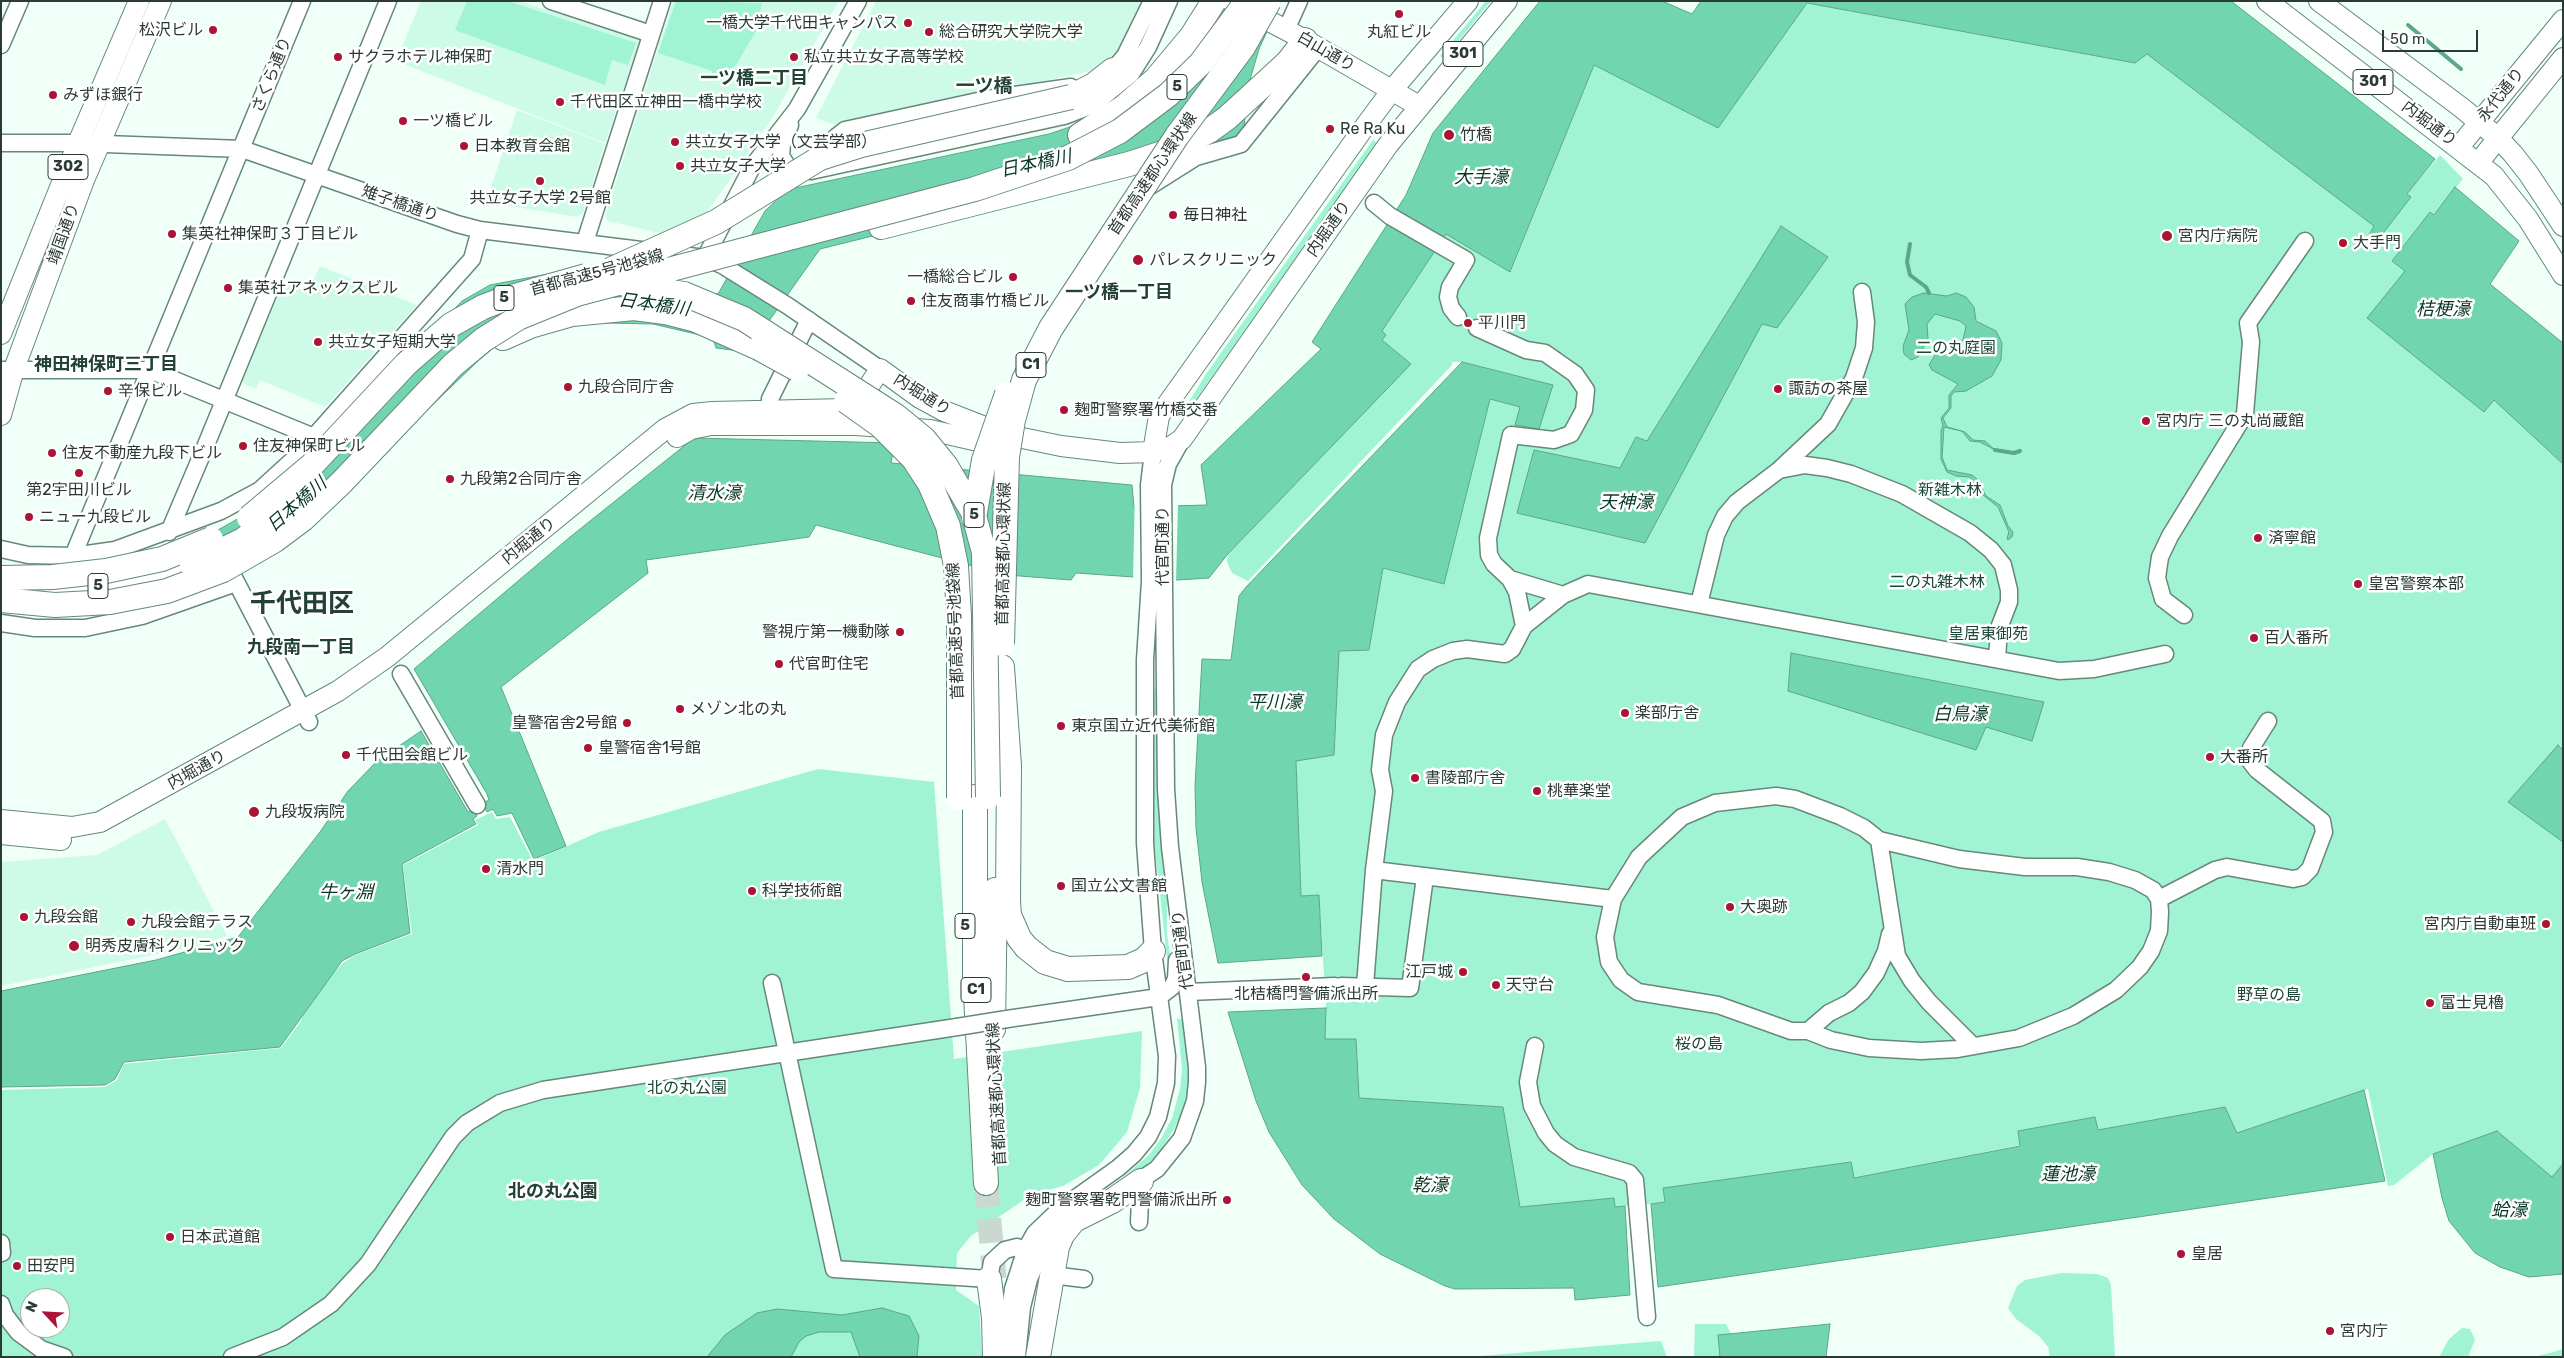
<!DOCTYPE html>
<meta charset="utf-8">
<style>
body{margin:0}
#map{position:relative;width:2564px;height:1358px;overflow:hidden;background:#f0fff8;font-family:Rubik,sans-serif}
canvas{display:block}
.frame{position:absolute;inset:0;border:2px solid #2b3a34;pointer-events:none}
.north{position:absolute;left:20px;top:1288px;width:50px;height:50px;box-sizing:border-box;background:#fff;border:1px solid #aab0ae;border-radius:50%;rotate:295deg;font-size:14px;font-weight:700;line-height:20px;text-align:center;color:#2b3a34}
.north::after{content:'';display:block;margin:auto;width:18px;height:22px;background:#aa1435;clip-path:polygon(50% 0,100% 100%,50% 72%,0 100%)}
.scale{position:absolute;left:2382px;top:30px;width:96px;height:22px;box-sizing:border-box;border:2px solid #2b3a34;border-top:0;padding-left:6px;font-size:15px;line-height:18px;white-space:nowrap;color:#2b3a34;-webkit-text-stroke:4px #fff;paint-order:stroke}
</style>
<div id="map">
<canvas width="2564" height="1358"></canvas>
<div class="frame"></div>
<div class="north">N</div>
<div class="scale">50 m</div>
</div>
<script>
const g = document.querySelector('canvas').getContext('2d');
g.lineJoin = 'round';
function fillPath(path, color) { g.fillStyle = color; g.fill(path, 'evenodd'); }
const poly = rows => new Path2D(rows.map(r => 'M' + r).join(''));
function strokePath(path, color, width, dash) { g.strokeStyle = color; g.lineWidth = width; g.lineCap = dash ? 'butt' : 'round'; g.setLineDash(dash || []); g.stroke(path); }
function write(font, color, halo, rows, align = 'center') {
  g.font = font + ' Rubik,"Noto Sans JP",sans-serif'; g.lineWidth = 5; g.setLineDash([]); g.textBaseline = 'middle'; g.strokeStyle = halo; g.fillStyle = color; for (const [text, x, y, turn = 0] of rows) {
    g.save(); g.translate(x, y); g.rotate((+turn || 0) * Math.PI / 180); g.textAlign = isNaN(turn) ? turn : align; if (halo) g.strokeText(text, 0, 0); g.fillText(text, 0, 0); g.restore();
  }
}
fillPath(poly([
 [421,1,519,1,640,40,605,143,396,61],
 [673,1,839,1,774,115,699,224,668,235,608,221,605,216],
 [876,1,1142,1,1116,53,1090,71,839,126,816,118],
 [517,110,605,144,583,213,577,217,486,202],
 [320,266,417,305,325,407,260,380,256,389,237,381,279,280,308,292],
 [165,819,227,936,197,946,1,986,1,862,97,855]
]), '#cdfbe7');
fillPath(poly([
 [467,1,508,1,636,43,628,65,612,60,605,85,455,30],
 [676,1,762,3,756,31,736,65,726,74,710,77,712,71,658,53],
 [1486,1,1491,1,1444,59,1440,56],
 [1807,3,2135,63,2147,54,2375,227,2369,235,2411,197,2407,194,2440,155,2463,179,2434,215,2430,212,2392,261,2405,271,2484,412,2494,399,2563,464,2563,750,2558,745,2509,802,2563,842,2563,1164,2552,1177,2433,1154,2394,1185,2388,1186,2368,1089,2237,1133,2225,1107,2097,1131,2095,1117,2018,1131,2020,1145,1854,1178,1850,1162,1663,1188,1665,1202,1651,1204,1615,1207,1614,1198,1520,1207,1503,1107,1358,1098,1356,1039,1325,1039,1326,1008,1319,896,1301,896,1296,760,1334,755,1339,651,1369,649,1383,568,1444,584,1490,399,1520,407,1553,385,1462,362,1452,362,1452,365,1248,581,1232,573,1227,562,1228,555,1410,363,1382,340,1382,331,1446,234,1511,271,1594,65,1718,128],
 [1373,140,1377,143,1185,415,1182,413,1206,374],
 [1157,687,1160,691,1160,825,1167,899,1167,934,1173,974,1169,975,1153,832,1153,691],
 [818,769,934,782,954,1059,1142,1031,1140,1088,1127,1132,1099,1165,1063,1186,1031,1195,971,1236,957,1253,956,1290,979,1306,982,1357,1,1357,1,1090,105,1087,117,1080,124,1064,281,1048,301,1021,310,998,343,963,355,955,412,934,403,865,478,825,475,820,492,812,496,819,510,817,533,861,599,832],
 [30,1298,60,1298,60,1328,30,1328],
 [1177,1018,1182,1020,1189,1069,1188,1089,1183,1110,1174,1129,1159,1153,1145,1167,1111,1188,1149,1155,1162,1137,1172,1118,1180,1089,1182,1069],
 [2061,1273,2097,1274,2108,1278,2111,1285,2115,1357,2050,1357,2048,1347,2039,1336,2016,1319,2008,1308,2017,1286,2025,1280],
 [1695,1324,1726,1324,1734,1340,1736,1357,1694,1357],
 [2462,1328,2470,1329,2475,1340,2468,1357,2439,1357,2449,1339],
 [1661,1341,1667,1357,1469,1357,1634,1343],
 [2563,1349,2563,1357,2533,1357,2550,1353]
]), '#a0f4d3');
const water = poly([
 [1208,1,1281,1,1259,49,1249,83,1244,127,1237,136,1067,188,820,249,747,352,716,348,713,338,653,324,607,323,549,317,517,328,478,361,342,492,225,574,121,563,209,535,257,508,313,458,462,301,490,285,553,273,718,294,765,211,783,194,795,188,1049,134,1102,116,1140,90,1208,1],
 [1540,1,1662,1,1692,14,1701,1,2231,1,2435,159,2407,194,2411,197,2377,241,2369,235,2374,226,2147,54,2135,63,1807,3,1718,128,1594,65,1510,272,1446,234,1382,331,1386,335,1382,340,1411,364,1227,555,1209,578,1177,580,1076,573,1071,580,1007,575,816,525,809,537,646,560,648,573,501,687,566,846,534,859,512,813,497,816,493,809,487,812,483,803,489,800,487,794,414,669,570,537,694,438,895,443,891,463,1132,485,1134,507,1207,505,1201,465,1321,349,1312,342,1406,195,1433,133,1540,1],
 [2455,187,2519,241,2490,284,2563,343,2563,464,2494,400,2484,412,2367,318,2405,271,2392,261,2430,212,2434,215,2455,187],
 [1781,226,1828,257,1777,328,1762,324,1645,543,1517,513,1534,450,1620,468,1636,437,1647,441,1781,226],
 [1924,293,1947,296,1956,293,1966,297,1974,307,1976,321,1996,331,2002,343,2001,360,1992,376,1966,391,1954,392,1951,396,1951,408,1943,418,1947,427,1965,432,1973,440,1985,441,1995,450,1980,442,1970,441,1962,431,1944,427,1942,457,1947,470,1972,475,1977,479,1986,496,2000,505,2008,526,2013,532,2012,537,2008,540,2007,538,2009,532,1998,507,1982,494,1970,477,1956,476,1947,472,1941,459,1941,430,1943,426,1941,418,1949,408,1949,395,1958,384,1932,370,1929,365,1938,350,1951,347,1963,340,1966,326,1960,321,1935,314,1927,324,1928,339,1918,357,1911,360,1904,354,1903,346,1909,330,1905,304,1912,297,1924,293],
 [1462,362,1553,385,1539,429,1515,425,1520,407,1490,399,1444,584,1383,568,1369,650,1339,651,1334,755,1296,761,1301,896,1319,895,1322,956,1218,963,1202,882,1196,828,1195,786,1202,659,1231,660,1239,596,1246,587,1462,362],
 [1791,653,2044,702,2032,741,1986,727,1976,750,1788,691,1791,653],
 [421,731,468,812,474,809,477,816,473,819,476,824,402,864,410,933,355,954,342,961,280,1047,124,1062,115,1079,105,1085,1,1087,1,991,156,960,238,937,320,832,348,791,377,761,421,731],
 [2558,745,2563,750,2563,842,2508,802,2558,745],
 [1326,1008,1325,1039,1356,1039,1359,1098,1503,1107,1520,1207,1614,1198,1615,1207,1625,1206,1630,1295,1575,1300,1574,1288,1455,1289,1445,1286,1380,1254,1334,1219,1302,1185,1269,1132,1256,1101,1228,1012,1326,1008],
 [2364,1090,2385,1181,1658,1287,1651,1204,1665,1202,1663,1188,1851,1162,1854,1178,2020,1146,2018,1131,2095,1117,2098,1130,2225,1107,2237,1133,2364,1090],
 [2497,1131,2552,1177,2563,1164,2563,1274,2529,1277,2500,1267,2475,1253,2449,1221,2442,1198,2433,1154,2497,1131],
 [882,1308,909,1316,919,1336,917,1357,860,1357,851,1332,819,1332,806,1336,799,1342,791,1357,707,1357,725,1335,757,1313,777,1309,842,1315,882,1308],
 [1830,1324,1826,1357,1720,1357,1718,1335,1830,1324]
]);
fillPath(water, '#71d5b0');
strokePath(water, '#5ca68b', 1);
fillPath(poly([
 [1135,489,1136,504,1178,503,1176,582,1133,580]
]), '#f0fff8');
strokePath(poly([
 [2408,25,2461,69],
 [1910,244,1907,262,1910,275,1926,287,1929,293],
 [1995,450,2014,453,2020,451]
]), '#5ca68b', 4);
strokePath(poly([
 [986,1183,995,1283]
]), '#c9d8d1', 24, [24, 12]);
const minor = poly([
 [551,1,651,34],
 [1286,30,1299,1],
 [1,45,20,1],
 [1104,75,1113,70,1125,56,1152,1],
 [790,125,782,144,781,156,789,169,801,173],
 [1,143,78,143,242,149,457,224,480,230,705,258,722,265,788,306,880,369],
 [837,161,832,147,836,137,845,130,987,99,1071,87],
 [811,171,1064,116,1093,105,1131,74,1148,47,1169,1],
 [1147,188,1196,157,1241,144,1318,48],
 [1374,203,1390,216,1466,260,1450,287,1448,297,1451,308,1458,317],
 [585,242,662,1],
 [705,258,752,167,797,109,858,1],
 [1477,328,1526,350,1545,353,1575,374,1586,390,1584,410,1571,434,1554,440,1511,435,1488,538,1489,555,1494,564,1510,579,1517,592,1524,626],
 [1,370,150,370,314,437],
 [770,411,770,399,809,320],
 [1779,470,1828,424,1854,378,1864,348,1866,322,1862,292],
 [169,532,206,445,388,1],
 [1,549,28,555,73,556,115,550,221,511,260,490,295,458,472,259,480,230],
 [73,556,302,1],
 [232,574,309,722],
 [1510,579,1563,595,1588,584,2059,671,2094,669,2165,654],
 [1699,604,1716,535,1725,516,1737,502,1779,470,1805,465,1827,468,1851,474,1902,494,1970,533,1991,550,2003,565,2009,590,2009,602,1999,628,1997,659],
 [2184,615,2163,599,2157,578,2160,557,2170,536,2245,414,2251,342,2248,323,2305,241],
 [1,623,35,628,85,628,142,616,236,583],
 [401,674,477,805],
 [1879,840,1897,956,1912,981,1929,1002,1973,1046],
 [1374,870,1613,899,1605,937,1609,962,1621,980,1638,992,1718,1005,1791,1031,1808,1031,1831,1040,1869,1048,1921,1051,1958,1049,2019,1038,2073,1016,2116,990,2140,967,2151,951,2159,931,2160,912,2159,899,2153,890,2135,880,2109,872,2077,867,2025,867,1959,859,1879,840,1864,828,1840,816,1795,799,1776,796,1715,803,1682,817,1639,857,1613,899],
 [2159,899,2215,870,2227,867,2293,879,2302,877,2310,869,2324,832,2322,821,2257,770,2250,761,2251,748,2268,721],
 [772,983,834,1269,989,1279,992,1262,1005,1250,1017,1247,1034,1255],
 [1341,986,1410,988,1425,877],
 [1365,986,1374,870,1384,791,1380,770,1384,735,1397,702,1418,669,1433,659,1453,651,1467,649,1505,654,1512,649,1524,626,1563,595],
 [1188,992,1335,986],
 [1007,1019,1159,997,1172,987,1176,979,1177,960],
 [1808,1031,1829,1013,1849,1003,1862,992,1876,973,1886,951,1890,934],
 [1535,1046,1528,1082,1532,1106,1546,1133,1555,1144,1574,1157,1629,1173,1635,1180,1647,1317],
 [1131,1186,1157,1169,1182,1138,1195,1101,1197,1082,1197,1067,1170,847,1166,789,1163,485,1168,464,1182,439],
 [1139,1222,1141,1181],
 [1,1243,2,1253],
 [1052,1275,1084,1279],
 [1,1304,5,1315,18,1332,41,1349,64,1357],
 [1005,1350,1013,1289,1026,1249,1035,1233,1059,1210,1118,1168,1134,1154,1148,1137,1158,1117,1166,1083,1167,1056,1153,951,1145,843,1145,660,1150,581,1149,485,1153,452],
 [232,1357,283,1337,331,1304,368,1264,453,1137,467,1123,500,1103,543,1090,957,1027],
 [1017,1357,1022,1307,1029,1279,1044,1244,1062,1218]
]);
const major = poly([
 [1231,1,1305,40,1419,106],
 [2267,1,2494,176,2528,219,2563,275],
 [2319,1,2462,108,2498,138,2513,154,2528,173,2563,226],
 [2459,147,2563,20],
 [2478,163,2563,58],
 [1,334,78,143,139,1],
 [1,415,14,369,84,180,161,1],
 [677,437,691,429,711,425,855,425,930,430,1004,447],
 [1153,452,1159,416,1363,129,1392,90,1468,1],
 [1,820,72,827,100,822,338,691,387,657,665,429,693,414,712,412,846,409,860,400,880,369,920,398,944,411,1003,434,1061,446,1120,453,1153,452,1172,446,1182,439,1388,145,1507,1],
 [1,834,61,840]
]);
const highway = poly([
 [1071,97,1094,85,1113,70],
 [1080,135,1124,107,1156,79,1192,36,1214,1],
 [881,227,1129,164,1175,149,1209,131,1227,118,1288,62,1305,40],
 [503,338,530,326,572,314,634,308,665,312,696,320,759,348],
 [28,586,54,588,106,586,135,581,192,565],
 [1002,667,1009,766,1008,901,1009,915,1019,938,1026,947,1045,962,1068,969,1128,967,1144,960,1153,951],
 [975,797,975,976,986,1183],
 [993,1029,995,890],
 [989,1279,994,1318,995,1357],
 [1038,1357,1057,1247,1062,1235,1074,1220,1112,1201,1141,1181]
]);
strokePath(minor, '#66887a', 19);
strokePath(major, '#66887a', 22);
strokePath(highway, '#66887a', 26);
strokePath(minor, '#fff', 16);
strokePath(major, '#fff', 20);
strokePath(highway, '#fff', 24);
const minorBridge = poly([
 [957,1027,1007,1019]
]);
const highwayBridge = poly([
 [610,270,716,222,820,158,861,145,1071,97],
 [629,286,684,294,744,319,896,416,924,439,946,466,973,512,984,552,988,797],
 [759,348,797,369],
 [846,401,881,426,913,458,930,484,948,526,956,566,959,616,959,798],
 [249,518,312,465,406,364,451,325,483,307,504,299,586,276],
 [974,518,984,460,1007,394],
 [192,565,243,540,301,498],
 [1,578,53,577,106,571,162,559,211,539],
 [1,600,55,605,110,602,167,591,223,570,275,540,303,519,341,483,453,365,483,340,518,318,577,294,975,189,1068,158,1120,131,1168,95,1201,63,1247,1],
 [1002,644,1007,457,1013,420,1024,380,1051,328,1177,136,1243,47,1269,1]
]);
strokePath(minorBridge, '#66887a', 19, []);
strokePath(highwayBridge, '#66887a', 26, []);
strokePath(minorBridge, '#fff', 16);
strokePath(highwayBridge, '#fff', 24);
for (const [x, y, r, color] of [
 [1399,14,5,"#aa1435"],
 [908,23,5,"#aa1435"],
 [213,30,5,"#aa1435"],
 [929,32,5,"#aa1435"],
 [338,57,5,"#aa1435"],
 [794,57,5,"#aa1435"],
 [53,95,5,"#aa1435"],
 [560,102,5,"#aa1435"],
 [403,121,5,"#aa1435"],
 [1330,129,5,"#aa1435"],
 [1449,135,6,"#aa1435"],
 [675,142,5,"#aa1435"],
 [464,146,5,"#aa1435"],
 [680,166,5,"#aa1435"],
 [540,181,5,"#aa1435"],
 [1173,215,5,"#aa1435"],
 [172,234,5,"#aa1435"],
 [2167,236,6,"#aa1435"],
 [2343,243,5,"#aa1435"],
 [1138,260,6,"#aa1435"],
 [1013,277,5,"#aa1435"],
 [228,288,5,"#aa1435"],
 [911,301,5,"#aa1435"],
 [1468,323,5,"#aa1435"],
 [318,342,5,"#aa1435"],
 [568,387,5,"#aa1435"],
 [1778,389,5,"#aa1435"],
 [108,391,5,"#aa1435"],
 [1064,410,5,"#aa1435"],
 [2146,421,5,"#aa1435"],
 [243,446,5,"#aa1435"],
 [52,453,5,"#aa1435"],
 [79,473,5,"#aa1435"],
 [450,479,5,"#aa1435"],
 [29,517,5,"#aa1435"],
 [2258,538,5,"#aa1435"],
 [2358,584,5,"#aa1435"],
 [900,632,5,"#aa1435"],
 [2254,638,5,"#aa1435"],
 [779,664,5,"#aa1435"],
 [680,709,5,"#aa1435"],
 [1625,713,5,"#aa1435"],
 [627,723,5,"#aa1435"],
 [1061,726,5,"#aa1435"],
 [588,748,5,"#aa1435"],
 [346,755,5,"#aa1435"],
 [2210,757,5,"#aa1435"],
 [1415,778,5,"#aa1435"],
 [1537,791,5,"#aa1435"],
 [254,812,6,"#aa1435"],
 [486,869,5,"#aa1435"],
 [1061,886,5,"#aa1435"],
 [752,891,5,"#aa1435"],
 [1730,907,5,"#aa1435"],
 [24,917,5,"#aa1435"],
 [131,922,5,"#aa1435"],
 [2546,924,5,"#aa1435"],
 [74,946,6,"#aa1435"],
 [1463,972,5,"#aa1435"],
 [1306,977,5,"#aa1435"],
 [1496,985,5,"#aa1435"],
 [2430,1003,5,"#aa1435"],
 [1227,1200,5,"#aa1435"],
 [170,1237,5,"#aa1435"],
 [2181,1254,5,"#aa1435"],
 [17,1266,5,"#aa1435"],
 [2330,1331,5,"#aa1435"]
]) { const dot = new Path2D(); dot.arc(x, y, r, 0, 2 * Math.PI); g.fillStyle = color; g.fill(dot); strokePath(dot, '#fff', 2); }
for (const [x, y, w] of [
 [1463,54,40],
 [2373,82,40],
 [1177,87,20],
 [68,167,40],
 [504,298,20],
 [1031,365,30],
 [974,515,20],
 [98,586,20],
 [965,926,20],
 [976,990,30]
]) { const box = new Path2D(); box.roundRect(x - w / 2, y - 12.5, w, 25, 4); g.fillStyle = '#fff'; g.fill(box); strokePath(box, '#2b3a34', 1); }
write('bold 15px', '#2b3a34', null, [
 ["301",1463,54],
 ["301",2373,82],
 ["5",1177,87],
 ["302",68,167],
 ["5",504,298],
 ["C1",1031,365],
 ["5",974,515],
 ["5",98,586],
 ["5",965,926],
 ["C1",976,990]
]);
write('16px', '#2b3a34', '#fff', [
 ["一橋大学千代田キャンパス",898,23,"right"],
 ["松沢ビル",203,30,"right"],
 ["総合研究大学院大学",939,32],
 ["丸紅ビル",1399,32,"center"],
 ["サクラホテル神保町",348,57],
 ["私立共立女子高等学校",804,57],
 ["みずほ銀行",63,95],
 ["千代田区立神田一橋中学校",570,102],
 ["一ツ橋ビル",413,121],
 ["Re Ra Ku",1340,129],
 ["竹橋",1460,135],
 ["共立女子大学（文芸学部）",685,142],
 ["日本教育会館",474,146],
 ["共立女子大学",690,166],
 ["共立女子大学 2号館",540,198,"center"],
 ["毎日神社",1183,215],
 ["集英社神保町３丁目ビル",182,234],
 ["宮内庁病院",2178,236],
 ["大手門",2353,243],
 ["パレスクリニック",1149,260],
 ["一橋総合ビル",1003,277,"right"],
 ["集英社アネックスビル",238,288],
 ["住友商事竹橋ビル",921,301],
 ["平川門",1478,323],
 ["共立女子短期大学",328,342],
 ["九段合同庁舎",578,387],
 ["諏訪の茶屋",1788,389],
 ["辛保ビル",118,391],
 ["麹町警察署竹橋交番",1074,410],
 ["宮内庁 三の丸尚蔵館",2156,421],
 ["住友神保町ビル",253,446],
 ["住友不動産九段下ビル",62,453],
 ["九段第2合同庁舎",460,479],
 ["第2宇田川ビル",79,490,"center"],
 ["ニュー九段ビル",39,517],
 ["済寧館",2268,538],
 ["皇宮警察本部",2368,584],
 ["警視庁第一機動隊",890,632,"right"],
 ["百人番所",2264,638],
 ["代官町住宅",789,664],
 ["メゾン北の丸",690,709],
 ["楽部庁舎",1635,713],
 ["皇警宿舎2号館",617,723,"right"],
 ["東京国立近代美術館",1071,726],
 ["皇警宿舎1号館",598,748],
 ["千代田会館ビル",356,755],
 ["大番所",2220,757],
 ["書陵部庁舎",1425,778],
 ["桃華楽堂",1547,791],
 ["九段坂病院",265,812],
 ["清水門",496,869],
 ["国立公文書館",1071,886],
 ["科学技術館",762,891],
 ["大奥跡",1740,907],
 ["九段会館",34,917],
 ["九段会館テラス",141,922],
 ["宮内庁自動車班",2536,924,"right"],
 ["明秀皮膚科クリニック",85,946],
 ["江戸城",1453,972,"right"],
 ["天守台",1506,985],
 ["北桔橋門警備派出所",1306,994,"center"],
 ["富士見櫓",2440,1003],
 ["麹町警察署乾門警備派出所",1217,1200,"right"],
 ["日本武道館",180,1237],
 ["皇居",2191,1254],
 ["田安門",27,1266],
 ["宮内庁",2340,1331]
], 'left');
write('16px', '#2b3a34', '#fff', [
 ["白山通り",1326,52,30],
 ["さくら通り",272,75,-68],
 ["永代通り",2501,95,-51],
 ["内堀通り",2429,124,37],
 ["首都高速都心環状線",1153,174,-56],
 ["雉子橋通り",400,204,19],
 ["内堀通り",1329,229,-55],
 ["靖国通り",64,234,-70],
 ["首都高速5号池袋線",597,273,-15],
 ["内堀通り",922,395,32],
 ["内堀通り",529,541,-39],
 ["代官町通り",1163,546,-90],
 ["首都高速都心環状線",1004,554,-89],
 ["首都高速5号池袋線",956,631,-92],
 ["内堀通り",197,770,-29],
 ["代官町通り",1183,950,-97],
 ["首都高速都心環状線",997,1094,-93]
]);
write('16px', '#1b4738', '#fff', [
 ["二の丸庭園",1956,348],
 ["新雑木林",1950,490],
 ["二の丸雑木林",1937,582],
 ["皇居東御苑",1988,634],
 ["野草の島",2269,995],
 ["桜の島",1699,1044],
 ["北の丸公園",687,1088]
]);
write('bold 18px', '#234236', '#fff', [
 ["一ツ橋二丁目",754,79],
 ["一ツ橋一丁目",1119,293],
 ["神田神保町三丁目",106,365],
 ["九段南一丁目",301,648],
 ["北の丸公園",553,1192]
]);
write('italic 18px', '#073627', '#fff', [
 ["日本橋川",1036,164,-12],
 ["大手濠",1481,178],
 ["日本橋川",654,305,8],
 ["桔梗濠",2443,310],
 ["清水濠",714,494],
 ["天神濠",1626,503],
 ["日本橋川",297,505,-41],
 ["平川濠",1275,703],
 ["白鳥濠",1960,715],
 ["牛ヶ淵",346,893],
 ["蓮池濠",2068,1175],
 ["乾濠",1430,1186],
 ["蛤濠",2509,1211]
]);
write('bold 19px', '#234236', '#fff', [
 ["一ツ橋",984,87]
]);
write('bold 26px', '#234236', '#fff', [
 ["千代田区",302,604]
]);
</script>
